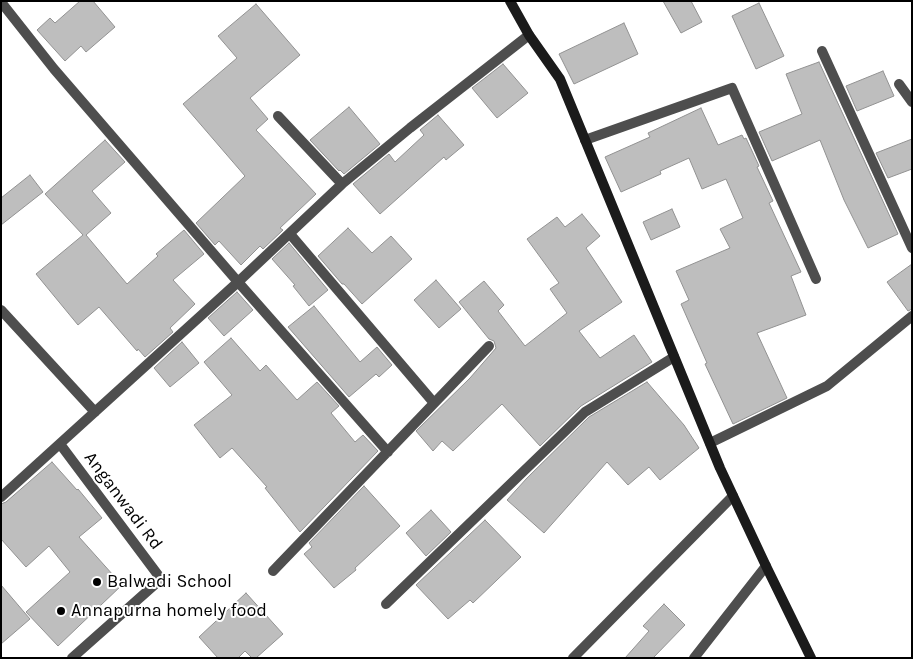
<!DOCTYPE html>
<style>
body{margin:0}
#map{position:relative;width:913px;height:659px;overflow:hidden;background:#fff;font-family:Karla,sans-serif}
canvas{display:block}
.frame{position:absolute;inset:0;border:2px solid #000;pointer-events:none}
</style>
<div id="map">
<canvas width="913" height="659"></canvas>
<div class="frame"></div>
</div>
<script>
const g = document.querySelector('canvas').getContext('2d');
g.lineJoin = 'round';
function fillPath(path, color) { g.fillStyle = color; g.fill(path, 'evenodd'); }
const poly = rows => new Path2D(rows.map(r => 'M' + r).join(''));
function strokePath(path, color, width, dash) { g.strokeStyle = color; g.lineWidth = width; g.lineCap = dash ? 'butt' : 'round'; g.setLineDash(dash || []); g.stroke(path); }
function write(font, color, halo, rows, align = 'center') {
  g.font = font + ' Karla,sans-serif'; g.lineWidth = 4; g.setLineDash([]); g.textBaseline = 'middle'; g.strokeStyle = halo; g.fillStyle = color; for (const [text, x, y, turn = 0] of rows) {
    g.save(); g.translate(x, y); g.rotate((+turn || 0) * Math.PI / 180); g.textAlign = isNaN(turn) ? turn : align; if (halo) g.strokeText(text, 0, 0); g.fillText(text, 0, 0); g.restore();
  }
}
const building = poly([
 [80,1,93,1,115,27,86,52,81,46,65,61,37,30,50,18,55,23,80,1],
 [663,1,691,1,702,22,681,33,663,1],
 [759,3,784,56,756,69,732,16,759,3],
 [256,4,300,55,250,98,268,119,256,130,316,194,280,228,283,230,263,249,260,246,241,265,219,241,215,245,196,223,245,176,183,104,237,58,218,36,256,4],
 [624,23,638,54,574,84,559,54,624,23],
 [819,62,898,234,868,248,844,200,820,140,772,161,759,132,802,114,786,74,819,62],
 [503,64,528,93,497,118,472,88,503,64],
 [883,71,894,96,857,111,846,86,883,71],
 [349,107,380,144,344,174,340,170,339,171,310,140,349,107],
 [701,108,718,145,742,135,744,139,746,138,759,166,757,167,773,201,769,203,801,272,791,276,806,315,757,333,787,398,733,424,705,364,707,363,681,304,689,300,676,271,730,248,720,229,743,218,726,179,702,189,689,158,660,171,661,174,621,192,605,157,650,137,648,133,701,108],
 [438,115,464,145,446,160,444,157,380,214,353,184,389,154,395,162,424,135,420,130,438,115],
 [912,139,912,169,888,178,876,153,912,139],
 [105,140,125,162,92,191,111,213,86,235,127,284,158,256,156,254,184,230,204,254,173,280,195,304,170,328,173,332,145,357,138,349,137,351,99,307,78,325,36,274,83,235,45,194,105,140],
 [30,175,43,192,1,225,1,198,30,175],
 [672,209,680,227,651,240,643,222,672,209],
 [582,214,600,236,586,248,622,302,579,331,600,358,634,335,652,362,581,406,540,446,502,404,453,451,442,441,433,451,416,431,470,378,496,348,494,341,489,339,459,302,484,281,504,305,498,311,525,346,567,313,550,289,559,283,527,239,557,217,565,227,582,214],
 [348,228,372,253,391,236,412,259,362,304,344,284,342,284,318,256,348,228],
 [289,243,328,290,309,306,293,286,295,285,272,259,289,243],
 [912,264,912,309,908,311,887,282,912,264],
 [436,280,461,309,439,328,414,300,436,280],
 [237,292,253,310,224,336,208,318,237,292],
 [314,306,360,362,377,347,392,365,379,377,376,374,349,397,288,327,314,306],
 [231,338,260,371,266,365,297,400,317,382,339,406,331,413,355,442,363,435,378,451,300,532,265,488,267,487,232,448,220,458,194,425,232,395,204,362,231,338],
 [182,342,199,363,170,387,154,368,182,342],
 [647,382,684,425,699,448,660,480,649,467,628,485,607,462,544,533,507,500,527,478,589,417,647,382],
 [52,462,77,490,78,489,102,518,79,537,122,585,58,646,26,612,70,572,49,546,26,567,1,539,1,504,6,502,52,462],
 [364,486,400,526,355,568,356,570,334,588,304,554,312,547,309,543,364,486],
 [431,510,451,532,426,556,406,533,431,510],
 [485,520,521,557,473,603,470,600,448,619,416,585,485,520],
 [1,585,30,619,1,644,1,585],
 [246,593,283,634,256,658,252,658,245,651,238,658,218,658,199,637,246,593],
 [664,604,685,625,653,658,625,658,649,631,643,626,664,604]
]);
fillPath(building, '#bebebe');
strokePath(building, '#929292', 1);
strokePath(poly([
 [1,2,54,69,238,282,388,452],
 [822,51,912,248],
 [899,84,912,102],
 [278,116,342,184],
 [585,140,732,88,816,279],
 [290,234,434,403],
 [1,310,95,412],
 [710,443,827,386,912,316],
 [60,444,161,579,72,658],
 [1,497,238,282,342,184,410,128,529,35],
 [273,571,489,346],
 [386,604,585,412,674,357],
 [573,658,733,496],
 [694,658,766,566]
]), '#4e4e4e', 10);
strokePath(poly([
 [510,1,529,35,560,79,720,468,766,566,811,658]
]), '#1b1b1b', 10);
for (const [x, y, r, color] of [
 [97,582,5,"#000"],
 [61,611,5,"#000"]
]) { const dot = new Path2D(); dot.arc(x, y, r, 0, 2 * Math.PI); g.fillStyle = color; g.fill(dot); strokePath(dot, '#fff', 2); }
write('18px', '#000', '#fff', [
 ["Anganwadi Rd",123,501,53]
]);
write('18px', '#000', '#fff', [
 ["Balwadi School",107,582],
 ["Annapurna homely food",71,611]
], 'left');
</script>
